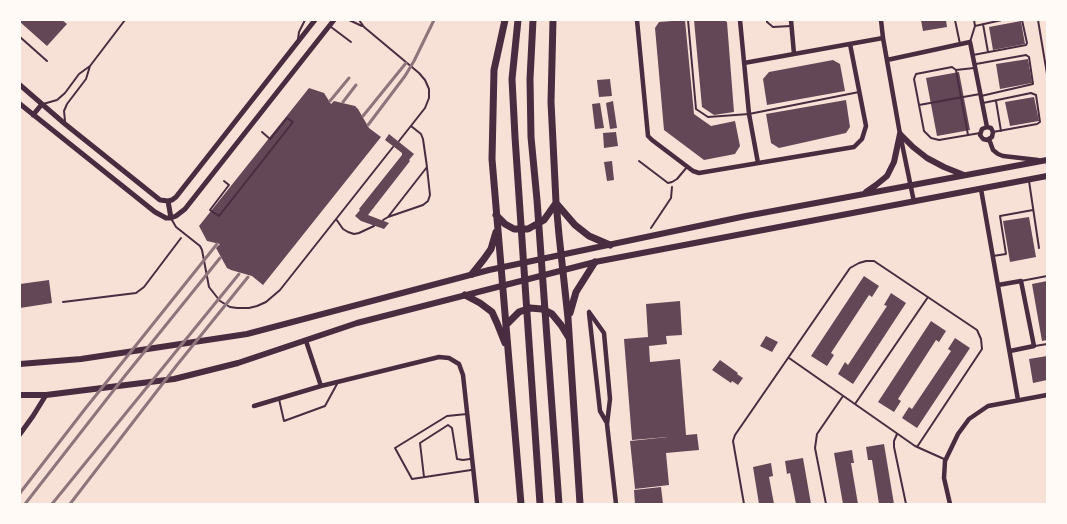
<!DOCTYPE html>
<style>
body{margin:0}
#map{position:relative;width:1067px;height:524px;overflow:hidden;background:#f7e1d7;font-family:"Space Grotesk",sans-serif}
canvas{display:block}
.frame{position:absolute;inset:0;border:21px solid #fffaf5;pointer-events:none}
</style>
<div id="map">
<canvas width="1067" height="524"></canvas>
<div class="frame"></div>
</div>
<script>
const g = document.querySelector('canvas').getContext('2d');
g.lineJoin = 'round';
function fillPath(path, color) { g.fillStyle = color; g.fill(path, 'evenodd'); }
const poly = rows => new Path2D(rows.map(r => 'M' + r).join(''));
function strokePath(path, color, width, dash) { g.strokeStyle = color; g.lineWidth = width; g.lineCap = dash ? 'butt' : 'round'; g.setLineDash(dash || []); g.stroke(path); }
fillPath(poly([
 [20,20,62,20,67,24,47,46,20,22],
 [685,20,694,114,711,126,735,121,740,146,735,154,704,160,664,130,655,28,659,22],
 [694,20,724,20,727,22,734,112,714,115,702,107],
 [921,20,946,20,947,27,923,31],
 [1021,21,1025,44,993,50,989,27],
 [1028,59,1032,83,1000,89,996,64],
 [833,60,840,64,845,91,767,105,763,79,769,72],
 [959,72,970,130,937,136,926,78],
 [610,79,612,96,599,97,597,80],
 [309,88,324,93,331,104,334,101,355,106,358,109,369,128,381,137,263,285,252,276,231,270,227,268,216,248,220,244,207,241,199,226],
 [1034,97,1039,121,1010,126,1005,102],
 [846,100,850,127,846,133,779,148,771,143,766,114],
 [613,101,617,128,610,129,606,103],
 [600,103,604,128,595,129,592,104],
 [616,132,618,146,604,148,603,133],
 [389,134,414,154,409,160,410,161,368,215,389,223,384,229,361,221,355,216,360,210,359,209,402,155,402,153,385,140],
 [612,161,614,180,607,181,604,162],
 [1029,217,1036,257,1010,262,1003,221],
 [864,276,879,286,872,297,869,295,831,353,834,355,827,366,811,356],
 [49,280,52,303,20,308,20,284],
 [1047,281,1047,340,1042,341,1032,284],
 [891,293,906,303,853,384,838,374,845,362,848,365,887,306,884,305],
 [680,301,682,335,666,336,667,344,649,346,650,362,680,359,686,435,697,434,699,450,666,453,669,485,635,489,630,441,668,437,632,440,624,339,648,337,646,304],
 [931,321,946,331,939,342,936,340,898,399,901,401,894,412,878,402],
 [766,336,778,342,772,352,760,346],
 [955,338,970,348,917,428,902,418,909,407,912,409,951,351,948,349],
 [1047,356,1047,380,1033,383,1029,359],
 [720,360,738,373,737,374,743,378,738,385,732,381,731,383,712,370],
 [884,444,894,504,879,504,872,460,868,460,866,447],
 [852,450,854,463,851,463,858,504,843,504,834,453],
 [803,458,811,504,796,504,790,473,787,474,785,461],
 [771,463,773,476,769,477,774,504,759,504,753,467],
 [661,487,663,504,635,504,634,490]
]), '#644757');
strokePath(poly([
 [224,181,229,185,210,210,219,216,293,122,287,118,270,139,262,132],
 [651,228,671,198,672,187],
 [63,302,136,293,144,287,181,238]
]), '#4a2c40', 2);
strokePath(poly([
 [349,20,362,26],
 [359,20,364,27,419,73,425,80,429,89,429,98,425,108,399,141],
 [688,20,696,109,708,117,749,114,859,92],
 [767,20,767,22,773,27,791,26],
 [955,20,960,44],
 [1038,20,1047,74],
 [983,24,988,52],
 [975,26,1002,20],
 [331,27,351,42],
 [20,37,47,61],
 [298,39,299,32,305,20],
 [970,42,975,26,974,20],
 [973,55,1026,45,1027,43,1022,20],
 [974,68,956,70,952,67,916,74,914,79,924,131,931,138,939,140,980,133],
 [956,70,968,135],
 [996,101,1001,131],
 [983,103,1031,93,1036,95,1040,122,1037,124,993,132],
 [43,104,57,100,65,93,79,74,90,66,125,20],
 [919,105,980,94,981,96,1033,84,1029,57,1026,55,976,64],
 [65,121,64,111,67,104,86,79,90,66],
 [639,161,668,183,672,182,677,179,687,167],
 [1029,181,1039,248],
 [388,217,423,205,428,201,430,195,427,168],
 [336,219,343,229,348,232,354,234,359,233,374,226],
 [172,220,176,227,200,246,202,250,209,287,220,301,230,307,237,308,249,308,257,306,266,302,280,290,393,147],
 [383,220,388,217,427,167,423,139,421,134,411,126],
 [993,256,1006,254,1000,216,1033,210],
 [1021,281,1047,276],
 [1035,346,1047,344],
 [789,358,915,446,944,459],
 [279,399,284,421,325,406,337,384],
 [855,404,928,297],
 [467,414,447,416,395,448,412,479,471,470],
 [897,434,894,441,894,447,906,504],
 [424,477,420,443,448,425,452,428,457,459,463,460,470,459],
 [744,504,733,441,735,435,850,268,859,263,866,261,874,261,977,330,981,339,982,349,917,447],
 [826,504,815,448,817,434,843,396]
]), '#4a2c40', 2);
strokePath(poly([
 [637,20,648,136,652,140,693,171,699,173,854,147,862,139,866,126,850,44],
 [740,20,749,114,758,163],
 [791,20,794,54],
 [881,20,883,38,900,134,914,202],
 [887,60,970,42,987,127,991,128,993,132,992,137,987,140,983,139,980,135,982,129,987,127],
 [744,63,883,38],
 [989,139,993,150,998,154,1003,156,1038,160],
 [981,189,1018,400],
 [998,285,1021,281,1034,346,1010,351],
 [589,312,604,333,610,399,607,424,616,504],
 [589,313,600,411,607,423],
 [306,341,321,386,439,357,449,358,459,364,463,375,477,504],
 [254,406,321,386],
 [950,504,944,478,945,461,958,434,969,419,988,406,1047,395]
]), '#4a2c40', 4.5);
strokePath(poly([
 [20,85,65,124,160,200,168,201],
 [20,104,155,212,166,218,171,218],
 [33,115,42,104],
 [168,201,172,200,176,197,315,20],
 [168,201,171,218],
 [171,218,176,216,185,209,334,20],
 [20,434,33,416,46,395]
]), '#4a2c40', 5);
strokePath(poly([
 [900,134,913,147,927,158,944,167,964,175],
 [866,192,876,185,887,176,894,162,900,134],
 [20,364,81,359,247,334,489,270,746,216,1047,160],
 [20,395,46,395,174,379,238,363,357,323,595,262,1047,176]
]), '#4a2c40', 6);
strokePath(poly([
 [505,20,494,70,492,159,521,504],
 [518,20,512,79,515,137,540,504],
 [533,20,530,79,531,137,537,200,559,504],
 [553,20,551,102,556,202,559,235,568,318,580,504],
 [556,203,575,225,589,236,610,245],
 [496,215,505,224,514,229,528,229,544,220,556,203],
 [472,274,484,259,491,249,496,232],
 [465,295,480,303,492,312,497,323,505,343],
 [570,313,576,292,595,262],
 [506,325,519,312,530,308,542,309,552,314,561,325,569,338]
]), '#4a2c40', 7);
strokePath(poly([
 [330,101,349,78],
 [343,102,356,85],
 [363,116,406,63],
 [368,125,405,76,414,61,434,20],
 [20,493,85,409,217,244],
 [25,504,124,377,220,258],
 [52,504,239,274],
 [70,504,177,365,248,277]
]), '#8f747c', 3);
</script>
